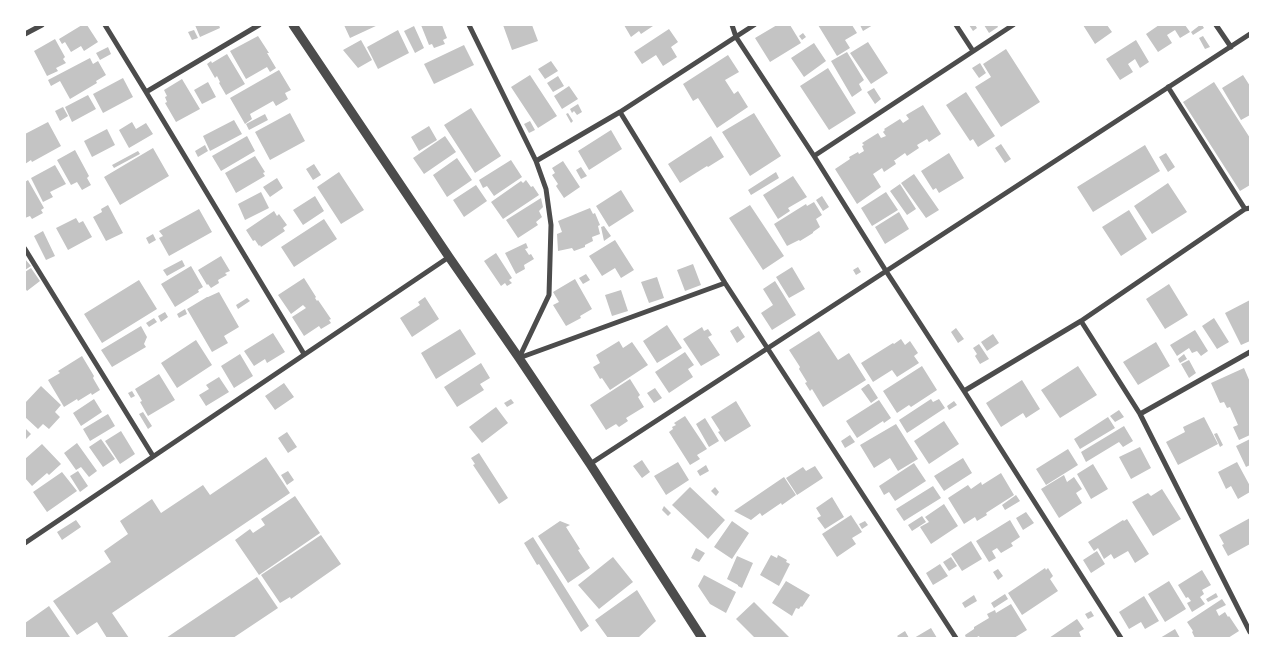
<!DOCTYPE html>
<style>
body{margin:0}
#map{position:relative;width:1275px;height:663px;overflow:hidden;background:#fff;font-family:Signika,sans-serif}
canvas{display:block}
.frame{position:absolute;inset:0;border:26px solid #fff;pointer-events:none}
</style>
<div id="map">
<canvas width="1275" height="663"></canvas>
<div class="frame"></div>
</div>
<script>
const g = document.querySelector('canvas').getContext('2d');
g.lineJoin = 'round';
function fillPath(path, color) { g.fillStyle = color; g.fill(path, 'evenodd'); }
const poly = rows => new Path2D(rows.map(r => 'M' + r).join(''));
function strokePath(path, color, width, dash) { g.strokeStyle = color; g.lineWidth = width; g.lineCap = dash ? 'butt' : 'round'; g.setLineDash(dash || []); g.stroke(path); }
fillPath(poly([
 [82,25,87,25,98,42,84,51,81,46,71,52,65,42,62,44,59,39],
 [195,25,219,25,220,28,200,37],
 [344,25,378,25,350,38],
 [421,25,442,25,447,38,443,40,445,44,434,48,432,44,429,45],
 [503,25,532,25,538,41,512,50],
 [624,25,652,25,653,26,641,34,639,31,631,37],
 [777,25,790,25,801,43,770,62,755,38],
 [818,25,852,25,857,33,845,40,850,48,837,56],
 [860,25,873,25,863,31],
 [969,25,975,25,977,28,973,31],
 [984,25,997,25,998,27,989,33],
 [1083,25,1107,25,1112,32,1095,44],
 [1159,25,1185,25,1190,32,1180,38,1175,30,1167,35,1172,43,1158,52,1146,34],
 [1200,25,1202,25,1204,28,1193,35,1191,32],
 [414,26,424,48,415,53,404,31],
 [669,29,678,42,671,47,677,57,663,66,656,55,642,64,634,52],
 [194,30,198,38,192,40,188,32],
 [398,30,409,53,378,69,367,47],
 [803,33,806,37,802,40,799,36],
 [258,36,269,53,267,53,276,68,270,72,267,67,246,79,230,51],
 [1203,36,1210,47,1205,49,1199,38],
 [55,39,65,57,63,59,66,63,56,68,58,71,47,76,34,51],
 [361,40,372,60,358,68,343,50],
 [1136,40,1149,62,1140,68,1135,59,1128,64,1133,72,1120,80,1106,59],
 [868,42,888,73,871,84,850,53],
 [814,43,826,61,804,77,791,58],
 [464,45,474,65,434,84,424,64],
 [108,47,111,54,100,60,96,53],
 [1006,49,1040,102,1001,127,975,87,991,77,983,64],
 [847,52,864,80,859,84,862,90,852,97,831,61],
 [227,54,245,84,226,95,219,83,220,82,217,76,215,78,207,64,211,61,212,63],
 [728,55,739,72,725,80,734,94,738,91,748,107,717,128,698,98,693,101,683,84],
 [90,58,93,64,98,61,106,75,96,81,97,83,70,99,60,81,51,86,48,80],
 [551,61,558,71,545,79,538,69],
 [980,63,986,73,979,78,972,68],
 [828,68,856,113,829,130,800,86],
 [279,70,291,90,285,93,288,99,276,106,273,101,250,114,252,119,245,124,230,98],
 [530,75,557,116,538,128,511,87],
 [1243,75,1250,86,1250,115,1241,120,1222,88],
 [558,76,564,86,553,92,547,83],
 [123,78,133,97,103,113,93,94],
 [182,79,200,109,176,122,165,103,167,102,165,97,167,96,164,90],
 [208,82,216,97,202,104,194,90],
 [1214,82,1250,138,1250,185,1240,191,1183,102],
 [569,86,578,99,562,109,554,96],
 [874,88,881,99,875,104,867,92],
 [966,92,995,136,978,147,973,139,970,141,946,105],
 [88,95,96,109,72,122,65,107],
 [578,104,582,112,577,115,574,111,572,113,570,109],
 [923,105,941,134,929,142,927,139,917,145,919,148,907,156,905,153,895,160,894,160,896,164,884,172,882,168,873,174,881,187,857,204,835,169,850,159,849,157,858,152,859,154,864,151,862,146,864,145,862,143,878,133,881,138,886,136,883,132,885,130,884,129,900,119,903,123,909,119,906,115],
 [63,107,68,116,60,121,55,111],
 [471,108,501,156,475,173,444,125],
 [290,113,305,141,270,160,255,132],
 [568,113,573,121,571,123,566,114],
 [754,113,781,156,750,176,722,132],
 [265,114,268,120,249,130,246,124],
 [234,120,242,134,210,151,203,136],
 [530,121,535,130,529,133,524,124],
 [48,122,61,146,32,162,31,160,25,164,25,134],
 [132,122,136,129,146,123,153,134,129,148,119,130],
 [429,126,437,140,419,151,411,137],
 [107,129,115,145,92,157,84,141],
 [611,130,622,149,589,170,578,151],
 [247,136,255,151,221,171,212,156],
 [445,136,456,152,424,174,413,158],
 [711,136,724,157,708,167,707,166,680,183,668,164],
 [1001,144,1011,159,1005,163,995,148],
 [205,145,208,151,198,157,195,151],
 [1145,145,1160,171,1093,212,1077,187],
 [153,148,169,176,120,205,104,177],
 [75,150,89,176,87,178,91,185,82,190,77,182,71,185,57,160],
 [138,151,140,154,114,168,112,165],
 [949,153,964,178,939,193,936,188,933,190,921,171],
 [1166,153,1175,167,1168,172,1159,157],
 [255,156,265,172,263,173,265,176,236,193,225,173],
 [457,158,472,180,447,197,433,175],
 [511,160,522,177,494,196,487,186,483,188,479,180],
 [563,161,580,187,564,198,556,186,558,184,552,175,555,173,552,168],
 [314,164,321,175,313,180,306,169],
 [55,165,66,184,50,192,53,197,43,202,31,178],
 [581,167,587,176,581,179,576,170],
 [339,172,364,210,341,224,317,187],
 [776,172,779,178,751,195,748,190],
 [914,174,939,210,926,218,901,183],
 [793,176,807,197,788,208,790,211,778,219,763,195],
 [277,178,283,188,270,197,263,187],
 [28,180,44,208,41,210,43,213,32,219,30,216,25,218,25,182],
 [526,180,531,187,533,186,539,195,503,219,491,202,521,181,523,183],
 [1168,183,1187,212,1152,234,1134,206],
 [900,184,916,209,907,215,890,191],
 [476,185,487,201,464,217,453,200],
 [621,190,634,211,609,227,596,206],
 [261,192,269,208,245,220,238,204],
 [886,192,898,210,872,226,861,208],
 [315,196,324,211,303,225,293,210],
 [822,196,829,207,823,211,816,200],
 [541,198,543,207,539,211,542,217,536,222,538,225,518,238,506,220],
 [814,202,822,215,816,219,820,227,813,232,813,233,800,241,799,240,787,246,774,224,806,204,807,206],
 [108,205,123,233,106,241,93,217,102,212,101,209],
 [750,205,784,256,763,270,729,218],
 [590,208,593,214,595,213,600,225,598,226,600,234,592,237,593,241,585,245,585,247,574,251,572,248,558,251,557,234,562,232,558,221],
 [199,209,212,232,169,256,159,238,163,236,159,231],
 [1129,210,1147,239,1121,256,1102,227],
 [274,211,277,216,279,214,287,225,283,228,285,231,261,247,260,245,259,246,255,240,253,241,246,230],
 [899,212,909,229,885,244,875,227],
 [76,218,79,223,83,221,92,237,68,250,56,228],
 [324,219,337,239,294,267,281,247],
 [604,226,611,236,604,241,601,227],
 [43,231,55,256,46,260,34,236],
 [153,234,156,240,149,244,146,238],
 [615,240,634,270,621,278,615,268,602,276,589,256],
 [526,243,528,248,525,249,529,255,531,254,534,259,524,265,525,269,516,274,505,253],
 [496,253,512,278,509,280,512,283,507,286,505,283,501,286,484,261],
 [221,256,230,271,225,273,227,275,218,280,219,283,211,288,208,284,207,285,198,270],
 [25,259,31,266,25,270],
 [182,260,185,266,167,276,163,270],
 [693,264,701,285,685,291,677,270],
 [191,266,203,287,198,290,199,292,175,307,161,284],
 [792,267,805,289,789,298,776,277],
 [858,267,861,272,856,275,853,270],
 [31,268,40,281,27,291,25,288,25,272],
 [586,274,590,280,583,284,579,278],
 [657,277,664,298,649,303,641,282],
 [304,278,316,297,315,298,317,301,318,300,331,319,329,320,331,323,321,329,319,326,304,336,292,317,306,308,303,305,291,314,278,295],
 [575,279,592,309,580,316,581,318,566,326,553,305,559,302,553,292],
 [139,280,157,309,102,343,84,314],
 [775,281,796,315,772,330,761,313,773,305,763,289],
 [1169,284,1188,315,1165,329,1146,299],
 [621,290,628,311,612,316,605,295],
 [219,292,239,327,224,336,228,343,212,352,187,309,207,297,208,297],
 [425,297,439,319,412,337,400,318,420,305,418,302],
 [247,298,250,301,238,309,236,305],
 [1250,300,1250,341,1241,345,1225,313],
 [185,309,187,314,179,318,177,314],
 [165,312,168,317,161,322,158,316],
 [154,318,157,322,149,327,146,323],
 [1214,318,1229,342,1217,349,1202,326],
 [667,325,682,348,657,363,643,341],
 [141,326,147,337,144,344,146,347,112,367,101,350],
 [738,326,745,337,737,343,730,331],
 [702,327,704,331,708,329,712,335,708,337,720,355,701,366,683,339],
 [956,328,964,339,958,343,951,332],
 [460,329,476,354,436,379,421,353],
 [1195,330,1208,351,1201,356,1197,351,1192,353,1189,348,1177,356,1170,345],
 [819,331,838,360,849,353,866,380,823,407,812,389,810,391,805,383,807,382,799,369,800,367,789,350],
 [273,333,285,352,267,363,265,359,254,366,244,351],
 [993,334,999,343,987,351,981,342],
 [901,339,905,345,910,341,918,353,914,356,919,363,897,377,892,370,873,382,861,363,893,343,894,344],
 [196,340,212,365,177,388,161,363],
 [619,341,623,348,632,342,648,365,610,390,602,378,600,379,593,367,600,363,596,355],
 [1156,342,1170,366,1138,385,1123,362],
 [979,344,989,359,980,364,975,356,977,354,973,348],
 [685,352,694,365,688,369,693,377,669,393,655,372],
 [240,354,253,376,234,388,221,366],
 [1184,354,1187,359,1180,363,1178,359],
 [82,356,94,376,93,378,100,390,92,395,91,393,78,401,77,399,64,407,48,380,60,373,58,371],
 [1189,360,1196,373,1189,378,1181,364],
 [481,363,490,378,480,384,484,390,457,407,444,387],
 [922,366,937,390,911,407,909,405,897,413,883,391],
 [1078,366,1097,395,1060,418,1041,390],
 [1244,368,1250,382,1250,435,1239,440,1233,427,1238,425,1230,407,1227,408,1224,402,1220,403,1211,383],
 [159,374,175,400,148,416,140,402,142,401,135,389],
 [219,377,229,392,206,406,199,395,209,389,206,385],
 [630,379,640,395,638,397,644,407,626,418,628,421,619,427,616,424,606,430,590,405],
 [1022,380,1040,409,1026,418,1023,413,1001,427,986,403],
 [284,383,294,397,275,410,265,396],
 [868,384,869,384,878,398,871,403,861,389],
 [41,386,61,405,55,412,60,417,49,429,43,424,38,429,25,417,25,403],
 [655,388,662,398,654,403,647,393],
 [132,391,135,396,131,398,128,393],
 [94,399,102,412,81,426,73,413],
 [511,399,514,403,507,407,504,403],
 [931,399,933,402,939,399,945,408,907,433,899,420],
 [879,400,891,418,884,423,883,421,857,438,846,421],
 [736,401,751,426,725,442,718,432,720,431,711,417],
 [954,401,957,405,949,410,947,406],
 [496,407,508,423,482,443,469,427],
 [1119,410,1124,417,1115,422,1110,416],
 [143,412,152,426,148,429,139,414],
 [108,414,115,426,90,441,83,429],
 [685,416,707,449,697,455,700,459,690,465,669,432,673,429,672,427,676,425,674,423],
 [1108,417,1115,428,1080,449,1074,439],
 [1204,417,1218,444,1178,465,1166,442,1185,432,1183,427],
 [705,418,719,441,709,447,696,424],
 [944,421,959,444,929,464,914,441],
 [896,424,918,459,898,471,890,458,874,468,860,445],
 [1124,426,1133,441,1123,447,1119,442,1086,462,1081,452],
 [25,428,31,434,25,440],
 [121,431,135,454,120,464,105,441],
 [287,432,297,447,288,453,278,438],
 [1217,433,1223,445,1220,447,1214,434],
 [850,435,855,442,845,448,841,441],
 [101,439,115,459,103,467,89,447],
 [1250,439,1250,465,1246,467,1236,446],
 [77,443,97,471,89,477,81,467,76,470,64,453],
 [42,444,61,464,49,475,47,473,32,486,25,478,25,459],
 [1140,447,1151,468,1131,479,1119,457],
 [1068,449,1078,465,1046,485,1036,469],
 [479,453,508,498,499,504,473,465,475,464,471,458],
 [266,457,290,493,112,613,129,638,107,638,97,622,77,635,53,601,111,562,104,551,128,534,120,521,152,499,161,513,203,485,210,495],
 [963,458,972,473,944,491,934,476],
 [642,460,650,472,642,478,633,466],
 [678,462,689,480,666,495,654,476],
 [1237,462,1250,486,1250,492,1238,499,1231,486,1226,489,1218,472],
 [914,463,926,481,895,501,889,492,884,495,879,486],
 [1093,464,1108,489,1091,499,1077,474],
 [706,465,709,471,700,476,697,471],
 [815,466,823,478,797,495,786,478,803,467,806,471],
 [78,471,88,486,80,492,70,476],
 [288,471,294,480,287,485,281,475],
 [62,472,77,491,47,512,33,492],
 [1001,473,1014,495,986,513,987,515,977,521,975,517,964,524,948,498,968,485,971,489,981,482,982,485],
 [1064,475,1067,482,1074,477,1082,489,1076,493,1082,503,1059,518,1041,489],
 [784,477,796,495,782,505,781,503,762,516,760,513,751,520,734,511],
 [933,486,941,498,904,521,896,509],
 [690,487,725,520,708,539,672,505],
 [715,487,719,492,716,496,711,491],
 [1162,489,1181,519,1153,536,1132,502,1148,493,1151,496],
 [1016,495,1020,501,1005,510,1002,505],
 [295,496,320,533,259,575,235,540,250,529,253,533,265,525,261,519],
 [832,497,844,517,825,529,817,518,821,516,816,508],
 [944,504,958,526,931,544,920,527,929,522,925,517],
 [664,506,671,513,668,516,662,510],
 [1026,512,1034,523,1023,530,1016,518],
 [851,515,862,532,852,538,856,544,837,557,822,534],
 [922,516,926,522,912,531,908,525],
 [1250,518,1250,544,1228,556,1222,545,1224,544,1219,535],
 [1127,519,1149,554,1135,563,1128,551,1114,559,1111,554,1104,559,1098,548,1094,551,1088,542,1123,520,1124,521],
 [76,520,81,527,62,540,57,532],
 [1010,520,1020,537,1011,543,1013,546,1001,553,997,548,992,551,996,558,989,562,976,541],
 [560,521,570,525,566,527,580,549,578,550,590,568,568,583,538,536],
 [732,521,749,533,732,559,714,547],
 [865,521,868,525,862,529,859,524],
 [321,535,341,564,291,599,290,597,280,603,261,575],
 [533,537,589,626,581,632,539,564,537,565,524,543],
 [971,541,982,559,962,571,951,554],
 [696,548,705,553,699,562,691,558],
 [1097,551,1105,564,1091,573,1083,560],
 [771,555,777,558,778,555,787,560,786,562,790,564,779,586,760,575],
 [737,556,753,563,742,588,738,586,738,585,727,579],
 [613,557,633,582,599,609,578,585],
 [951,557,957,566,949,571,943,562],
 [940,564,948,576,933,585,926,573],
 [1045,568,1046,570,1048,568,1053,576,1050,579,1058,591,1022,615,1008,593],
 [998,569,1003,576,998,580,993,572],
 [1202,570,1211,585,1202,590,1204,594,1200,597,1205,604,1192,612,1187,603,1191,601,1188,597,1186,598,1178,585],
 [704,575,736,592,726,613,710,604,698,586],
 [257,577,278,608,233,638,166,638],
 [786,581,810,595,802,607,801,606,799,609,796,608,792,616,772,603],
 [1169,581,1186,609,1165,622,1148,594],
 [637,590,656,621,638,638,608,638,595,620],
 [1216,593,1218,597,1208,602,1206,599],
 [1005,594,1008,599,994,608,991,603],
 [974,595,977,601,965,608,962,603],
 [1144,596,1159,621,1145,629,1141,622,1129,629,1119,612],
 [1222,599,1226,605,1216,610,1219,616,1225,612,1228,617,1229,616,1239,631,1228,638,1223,638,1222,637,1220,638,1195,638,1192,632,1193,631,1187,622],
 [754,602,790,638,755,638,736,619],
 [1011,604,1027,630,1014,638,980,638,979,636,975,638,966,638,965,635,974,629,974,627,989,618,987,614,995,610,996,613],
 [49,606,70,637,69,638,25,638,25,623],
 [1091,611,1094,616,1088,619,1085,614],
 [1077,619,1084,629,1079,632,1081,637,1079,638,1049,638],
 [931,628,937,638,914,638],
 [1175,629,1180,638,1160,638],
 [905,631,909,638,899,638,897,636]
]), '#c4c4c4');
strokePath(poly([
 [105,25,146,92],
 [259,25,146,92,304,354],
 [469,25,536,161,546,189,551,225,549,295,519,358,725,283],
 [732,25,736,37,814,156,886,271,964,391,1121,638],
 [956,25,973,51],
 [1216,25,1231,47],
 [25,34,42,25],
 [1168,87,1245,209],
 [620,112,725,283,956,638],
 [814,156,1013,25],
 [536,161,620,112,754,25],
 [25,249,153,456],
 [1081,321,1140,414,1250,632],
 [964,391,1081,321,1245,209,1250,208],
 [1140,414,1250,352],
 [590,464,1250,34],
 [25,543,449,257]
]), '#4c4c4c', 5);
strokePath(poly([
 [293,25,449,257,519,358,590,464,702,638]
]), '#4c4c4c', 9);
</script>
